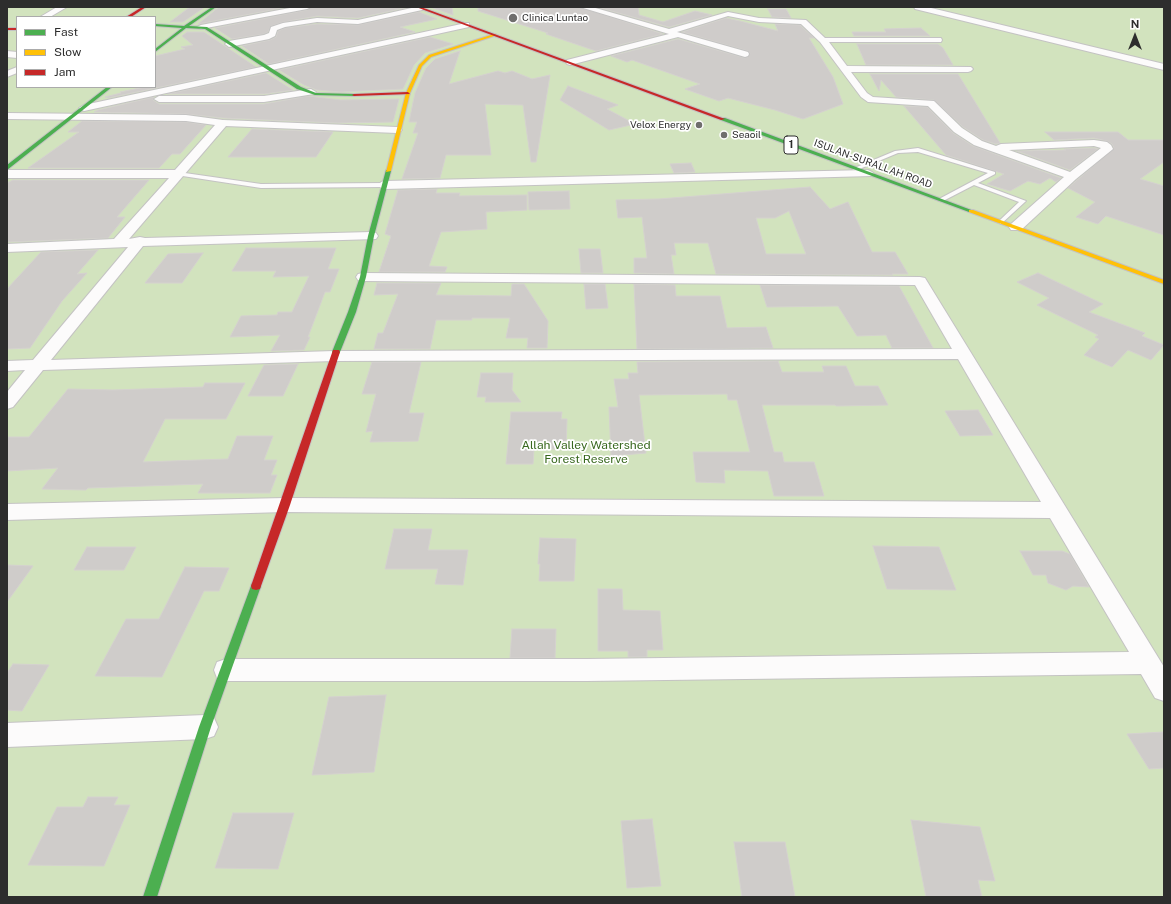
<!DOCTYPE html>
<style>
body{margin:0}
#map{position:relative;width:1171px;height:904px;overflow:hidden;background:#eae6e3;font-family:"Public Sans",sans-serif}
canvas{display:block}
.frame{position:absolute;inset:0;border:8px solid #2d2d2d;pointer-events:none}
.legend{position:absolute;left:16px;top:16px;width:140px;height:72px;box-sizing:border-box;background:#fff;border:1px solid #ababab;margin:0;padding:5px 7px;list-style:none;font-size:12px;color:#2d2d2d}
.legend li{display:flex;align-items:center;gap:8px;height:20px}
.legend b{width:20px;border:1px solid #ababab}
.north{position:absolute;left:1115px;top:16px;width:40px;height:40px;-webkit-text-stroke:3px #fff;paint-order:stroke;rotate:0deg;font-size:11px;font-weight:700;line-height:16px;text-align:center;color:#2d2d2d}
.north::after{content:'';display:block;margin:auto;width:14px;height:18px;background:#2d2d2d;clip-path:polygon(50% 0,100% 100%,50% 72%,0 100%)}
</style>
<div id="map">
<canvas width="1171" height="904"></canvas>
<div class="frame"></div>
<ul class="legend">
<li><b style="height:5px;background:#4caf50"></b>Fast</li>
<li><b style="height:5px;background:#ffc107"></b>Slow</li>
<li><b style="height:5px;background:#c62828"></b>Jam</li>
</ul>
<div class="north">N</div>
</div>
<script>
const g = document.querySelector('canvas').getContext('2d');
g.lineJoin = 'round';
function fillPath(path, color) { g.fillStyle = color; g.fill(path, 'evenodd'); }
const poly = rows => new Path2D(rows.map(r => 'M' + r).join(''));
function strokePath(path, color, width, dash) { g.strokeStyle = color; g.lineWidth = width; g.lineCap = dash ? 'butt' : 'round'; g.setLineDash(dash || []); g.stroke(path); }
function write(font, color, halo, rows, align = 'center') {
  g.font = font + ' "Public Sans",sans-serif'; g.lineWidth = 3.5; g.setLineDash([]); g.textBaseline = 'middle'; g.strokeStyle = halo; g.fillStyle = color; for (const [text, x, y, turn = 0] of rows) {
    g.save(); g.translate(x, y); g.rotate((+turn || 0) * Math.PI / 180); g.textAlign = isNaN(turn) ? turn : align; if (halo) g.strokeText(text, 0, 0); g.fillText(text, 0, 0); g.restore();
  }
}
fillPath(poly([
 [7,7,1164,7,1164,897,7,897],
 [17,17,155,17,155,87,17,87]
]), '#d2e3be');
const building = poly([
 [190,7,205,7,183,22,170,22,190,7],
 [219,7,287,7,198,24,219,7],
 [312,7,409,7,358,18,317,16,283,22,271,26,268,32,264,34,232,39,215,28,307,10,312,7],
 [430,7,452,7,453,15,430,7],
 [478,7,579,7,663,34,596,51,546,34,548,33,478,11,478,7],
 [597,7,638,7,639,15,663,22,695,11,712,15,669,27,597,7],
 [768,9,786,9,791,18,772,17,768,9],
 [419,12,437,19,400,27,415,32,269,64,242,46,270,40,276,37,278,31,285,28,317,24,358,25,419,12],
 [726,18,740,21,778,31,775,24,800,25,814,38,809,38,833,77,843,104,803,119,775,110,728,98,719,101,685,89,700,84,632,60,627,62,611,56,678,39,745,58,748,57,750,53,748,51,682,32,726,18],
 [921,28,930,36,854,36,852,32,886,32,884,29,921,28],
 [187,32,204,32,256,67,108,98,105,97,121,93,120,92,145,87,155,87,155,56,185,49,181,47,193,45,182,36,187,32],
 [430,37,453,44,425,53,414,65,403,89,341,92,317,90,304,85,279,70,430,37],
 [857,44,938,44,943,48,953,65,866,65,857,44],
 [460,51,449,84,498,71,505,73,512,71,532,79,550,75,536,162,531,162,523,105,485,104,491,155,446,155,440,178,402,179,418,133,413,133,417,122,409,122,415,93,426,68,435,59,460,51],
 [266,73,293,90,264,94,167,94,266,73],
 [870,74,958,74,1000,143,996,144,983,140,963,127,934,100,896,97,881,80,879,91,870,74],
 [568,86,618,105,607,109,635,124,609,130,560,100,568,86],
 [308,96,341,100,399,99,393,122,338,123,223,118,186,114,94,112,98,110,154,97,153,100,159,104,264,104,308,96],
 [904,106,927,107,953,133,973,146,1061,178,1056,182,1050,178,1040,184,1028,181,1010,191,987,184,1004,174,946,155,904,106],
 [82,121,186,122,206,125,180,154,172,154,159,168,28,168,79,132,68,132,82,121],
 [252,129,333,132,316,157,228,157,252,129],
 [1045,132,1118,132,1128,140,1164,140,1164,162,1140,179,1164,186,1164,235,1106,216,1098,224,1076,217,1095,202,1068,188,1114,148,1112,144,1107,141,1094,138,1054,140,1045,132],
 [1094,148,1098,149,1070,170,1017,151,1066,150,1064,149,1094,148],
 [691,163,695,172,674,173,670,164,691,163],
 [13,180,149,180,117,217,125,217,108,238,7,242,7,183,13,180],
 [810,187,830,209,848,202,872,252,895,252,908,274,892,274,893,275,716,274,708,243,674,243,676,255,671,255,674,274,634,273,634,258,647,258,642,217,618,218,616,200,659,199,810,187],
 [789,211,806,254,766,254,756,218,775,218,789,211],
 [437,189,436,193,460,193,459,196,527,195,527,210,486,212,487,229,441,232,429,266,447,267,445,272,379,272,391,236,385,234,398,190,437,189],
 [569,191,570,209,529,210,528,192,569,191],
 [246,248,336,248,328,269,339,269,330,292,325,292,308,337,310,337,304,350,271,351,280,335,230,337,241,316,277,315,278,312,292,312,309,276,273,277,276,271,232,271,246,248],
 [579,249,600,249,603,273,581,273,579,249],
 [98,250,77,274,87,273,62,301,30,348,7,349,7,289,41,252,98,250],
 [203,253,182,283,145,283,168,254,203,253],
 [1038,273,1103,304,1089,312,1145,333,1142,336,1164,345,1151,360,1128,350,1112,367,1084,355,1099,339,1095,337,1098,335,1037,305,1049,298,1017,282,1038,273],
 [377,283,441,283,436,295,511,296,512,284,524,284,548,321,547,348,527,348,528,338,506,338,510,318,472,318,472,320,436,320,430,349,374,349,378,333,383,333,398,294,374,295,377,283],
 [584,284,605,284,608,308,586,309,584,284],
 [634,284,675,285,676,296,720,296,727,328,766,327,773,348,637,349,634,284],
 [760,285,899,286,933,348,892,348,886,335,857,336,838,306,767,307,760,285],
 [778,361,782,372,824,372,822,366,846,366,855,386,878,386,888,405,836,406,835,405,762,405,774,452,782,452,784,462,814,462,824,496,774,496,768,471,724,470,725,483,696,482,693,452,750,452,737,400,728,400,727,394,639,395,646,453,611,456,609,407,618,407,614,379,629,379,628,373,638,373,637,362,778,361],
 [372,362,421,362,409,413,424,413,418,441,370,442,373,431,366,432,376,394,362,394,372,362],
 [298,364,283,396,248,396,264,365,298,364],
 [481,373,513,373,512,390,521,402,485,402,486,397,477,397,481,373],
 [205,383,245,383,226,419,165,419,143,462,228,459,237,436,273,436,264,460,277,460,271,475,277,475,270,493,198,493,203,484,88,488,86,490,42,489,58,468,7,471,7,437,29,437,68,389,113,390,203,387,205,383],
 [978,410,993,435,960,436,945,411,978,410],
 [511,412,562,412,561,419,567,419,566,449,534,449,533,464,506,464,511,412],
 [394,529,432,529,428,550,468,550,463,585,435,584,438,569,385,569,394,529],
 [540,538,576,539,574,581,539,581,540,564,538,564,540,538],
 [873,546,939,547,956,590,887,589,873,546],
 [87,547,136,547,124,570,74,570,87,547],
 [1020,551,1062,551,1070,554,1089,587,1073,586,1066,590,1048,583,1046,575,1033,575,1020,551],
 [7,565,33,566,7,602,7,565],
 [185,567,229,568,219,591,204,591,162,677,95,676,126,619,159,619,185,567],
 [598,589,622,589,623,610,660,611,663,650,647,650,647,657,628,657,628,651,598,651,598,589],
 [512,629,556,629,555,658,510,658,512,629],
 [13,664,49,665,22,711,7,710,7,673,13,664],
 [386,695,374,772,312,775,329,697,386,695],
 [1164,732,1164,768,1149,769,1127,734,1164,732],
 [88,797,118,797,114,805,130,805,104,866,28,865,57,807,83,807,88,797],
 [233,813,294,813,278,869,215,868,233,813],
 [652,819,661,886,627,888,621,821,652,819],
 [911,820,980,827,995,881,978,880,982,897,926,897,911,820],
 [734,842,785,842,795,897,742,897,734,842]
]);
fillPath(building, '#cfccca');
strokePath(building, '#d5d2cf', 1);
const lane = poly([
 [918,148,995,172,995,174,978,183,1026,201,1001,224,998,222,999,221,1019,202,974,185,943,201,939,201,939,199,988,173,918,152,898,153,857,170,852,169,895,151,918,148],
 [178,172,261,184,385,183,388,185,385,187,261,188,176,175,176,173,178,172]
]);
const street = poly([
 [57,7,67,7,50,17,40,17,57,7],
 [295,7,311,7,307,9,201,29,197,27,201,25,295,7],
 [416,7,426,8,422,10,358,24,317,22,285,27,277,30,275,36,269,39,229,47,225,44,229,41,264,35,269,33,271,27,283,23,317,18,358,20,416,7],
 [580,7,592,7,669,29,728,12,759,18,806,20,825,38,941,38,942,40,941,42,829,42,847,66,971,67,973,69,971,71,968,72,851,72,867,93,873,97,934,101,962,128,982,141,996,146,1001,144,1094,140,1107,142,1111,145,1113,149,1076,179,1021,230,1011,230,1009,227,1011,224,1064,177,974,145,954,132,928,106,868,102,861,97,820,42,801,24,759,22,728,16,677,32,748,52,749,54,748,56,745,57,678,37,570,65,567,64,566,62,567,60,669,34,580,7],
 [1094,146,1101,148,1070,172,1009,150,1094,146],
 [914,7,927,7,1164,64,1164,70,915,9,914,7],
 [466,23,469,23,469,27,84,111,79,108,84,105,466,23],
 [7,51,17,52,17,58,7,57,7,51],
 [17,67,17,73,7,77,7,71,17,67],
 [311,89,316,92,314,94,264,102,159,102,154,99,159,96,264,96,311,89],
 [7,113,186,115,223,120,397,127,402,130,397,133,226,126,129,239,140,237,145,238,371,232,376,233,378,236,376,239,143,246,51,360,334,351,952,349,915,285,363,281,358,280,356,277,358,274,363,273,920,277,925,278,1164,667,1164,701,1155,698,1141,674,587,681,226,681,217,678,214,670,217,662,226,659,587,659,1129,652,1050,518,285,512,7,520,7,504,285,498,1041,502,958,359,334,361,43,370,13,407,7,409,7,392,25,370,7,371,7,361,33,360,128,247,7,252,7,244,114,239,169,178,7,178,7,170,175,170,215,125,186,121,7,119,7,113],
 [868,170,872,172,874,174,872,176,385,189,381,188,379,185,381,182,385,181,868,170],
 [205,715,214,718,218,727,214,736,205,739,7,747,7,723,205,715]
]);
const fast = poly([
 [212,7,216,7,189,26,207,27,301,87,316,93,354,94,356,95,354,96,315,95,297,89,205,29,186,28,155,52,155,49,182,28,155,26,155,24,184,26,212,7],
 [107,87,112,87,7,170,7,165,107,87],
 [721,118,725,118,974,211,969,212,721,120,721,118],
 [386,170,391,171,374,236,366,277,356,312,340,352,339,354,333,354,332,352,348,312,360,277,368,236,386,170],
 [256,582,260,583,261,586,211,727,157,897,143,897,199,727,251,586,252,583,256,582]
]);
const slow = poly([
 [494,34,497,35,431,57,422,66,410,93,391,171,386,172,406,93,419,65,429,55,494,34],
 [969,210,973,210,1164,280,1164,284,969,212,969,210]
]);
const jam = poly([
 [142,7,146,7,131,17,126,17,142,7],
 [416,7,421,7,725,119,721,120,416,7],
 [7,28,17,28,17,30,7,30,7,28],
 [408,92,410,94,354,96,352,95,354,94,408,92],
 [333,350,339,350,340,352,290,505,261,586,260,589,256,590,252,589,251,586,333,350]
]);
strokePath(lane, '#c4c3c3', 2);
strokePath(street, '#c4c3c3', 2);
strokePath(fast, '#c4c3c3', 2);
strokePath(slow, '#c4c3c3', 2);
strokePath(jam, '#c4c3c3', 2);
fillPath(lane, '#fcfbfb');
fillPath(street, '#fcfbfb');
fillPath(fast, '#4caf50');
fillPath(slow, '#ffc107');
fillPath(jam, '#c62828');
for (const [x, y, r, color] of [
 [513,18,5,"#6f6e6d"],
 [699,125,4,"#6f6e6d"],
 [724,135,4,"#6f6e6d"]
]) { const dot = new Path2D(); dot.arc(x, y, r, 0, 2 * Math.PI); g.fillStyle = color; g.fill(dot); strokePath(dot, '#fff', 1.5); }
write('10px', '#2d2d2d', '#fff', [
 ["Clinica Luntao",522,18],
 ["Velox Energy",691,125,"right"],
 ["Seaoil",732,135]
], 'left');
write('10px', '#2d2d2d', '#fff', [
 ["ISULAN-SURALLAH ROAD",873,164,20]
]);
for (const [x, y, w] of [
 [791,145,14]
]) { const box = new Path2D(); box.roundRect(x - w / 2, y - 9, w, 18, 3); g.fillStyle = '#fff'; g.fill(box); strokePath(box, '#2d2d2d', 1); }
write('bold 11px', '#2d2d2d', null, [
 ["1",791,145]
]);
write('12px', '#38681e', '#fff', [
 ["Allah Valley Watershed",586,445],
 ["Forest Reserve",586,459]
]);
</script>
